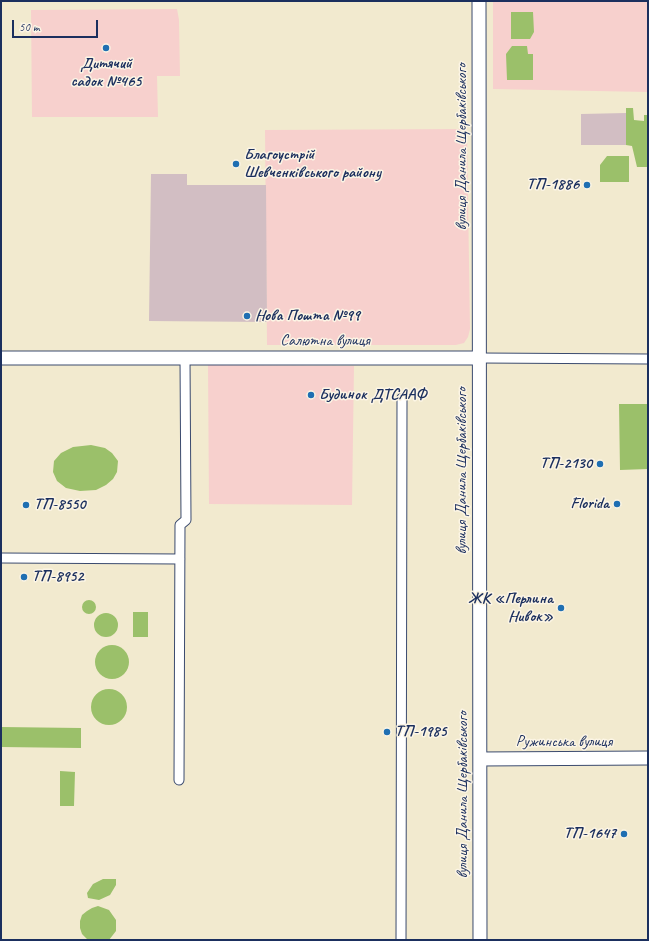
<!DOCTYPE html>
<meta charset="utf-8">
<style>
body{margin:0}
#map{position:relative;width:649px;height:941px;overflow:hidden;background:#f2eacf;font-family:Caveat,sans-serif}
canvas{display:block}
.frame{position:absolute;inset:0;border:2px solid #1b2f5e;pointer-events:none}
.scale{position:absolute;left:12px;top:20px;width:86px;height:18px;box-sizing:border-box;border:2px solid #1b2f5e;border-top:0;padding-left:5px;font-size:12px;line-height:14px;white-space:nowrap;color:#1b2f5e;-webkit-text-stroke:3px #fcf5e5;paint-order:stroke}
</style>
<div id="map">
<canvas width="649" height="941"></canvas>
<div class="frame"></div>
<div class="scale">50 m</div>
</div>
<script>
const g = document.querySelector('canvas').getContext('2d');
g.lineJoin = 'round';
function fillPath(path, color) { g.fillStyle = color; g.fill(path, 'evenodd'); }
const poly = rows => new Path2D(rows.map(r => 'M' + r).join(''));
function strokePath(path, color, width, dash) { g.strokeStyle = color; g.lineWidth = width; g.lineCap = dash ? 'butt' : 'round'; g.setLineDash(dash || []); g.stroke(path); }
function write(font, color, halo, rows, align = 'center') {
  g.font = font + ' Caveat,sans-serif'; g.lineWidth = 3; g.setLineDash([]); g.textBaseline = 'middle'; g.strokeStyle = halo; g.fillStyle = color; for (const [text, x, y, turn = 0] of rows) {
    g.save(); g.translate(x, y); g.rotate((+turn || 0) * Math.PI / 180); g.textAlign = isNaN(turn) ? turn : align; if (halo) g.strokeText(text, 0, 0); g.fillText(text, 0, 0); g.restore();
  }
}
fillPath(poly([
 [493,1,648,1,648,92,493,89],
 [177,9,179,20,180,76,157,76,158,117,32,117,31,10],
 [467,129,470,329,468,337,464,343,456,345,267,345,265,130],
 [208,365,354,366,352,505,209,504]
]), '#f7d0cd');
fillPath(poly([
 [626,113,626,145,581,145,581,114],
 [151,174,187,174,187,185,266,185,267,322,149,321]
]), '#d2bec3');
fillPath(poly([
 [511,12,533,12,534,32,530,39,511,39],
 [512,46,527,46,528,54,533,54,533,80,507,80,506,54],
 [626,108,633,108,634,120,644,121,644,115,648,115,648,167,637,167,632,146,626,145],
 [607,156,629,156,629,182,600,182,600,165],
 [619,404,648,404,648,469,620,470],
 [91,445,105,448,112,453,118,461,117,472,113,479,106,485,96,490,80,491,66,488,57,481,53,472,54,461,61,453,73,447],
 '82 607a7 7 0 1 1 14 0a7 7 0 1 1-14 0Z',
 [133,612,148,612,148,637,133,637],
 '94 625a12 12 0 1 1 24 0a12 12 0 1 1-24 0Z',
 '95 662a17 17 0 1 1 34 0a17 17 0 1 1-34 0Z',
 '91 707a18 18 0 1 1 36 0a18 18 0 1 1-36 0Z',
 [1,727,81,728,81,748,1,747],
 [60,771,75,772,74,806,60,806],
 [103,879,116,879,116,885,110,895,99,900,88,898,87,893,93,884],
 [98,906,109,910,116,920,116,931,109,940,88,940,82,934,80,928,80,921,82,915,87,911,92,908]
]), '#9bc06a');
const street = poly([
 [480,358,648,359],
 [1,558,180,559],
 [179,780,180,525,186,520,185,358],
 [401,940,402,398]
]);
const secondary = poly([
 [479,1,480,940],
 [1,358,480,358],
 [480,759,648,758]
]);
strokePath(street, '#3b4b6f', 11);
strokePath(secondary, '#3b4b6f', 15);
strokePath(street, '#fff', 9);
strokePath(secondary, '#fff', 13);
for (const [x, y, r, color] of [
 [106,48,4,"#1f6fb2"],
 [236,164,4,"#1f6fb2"],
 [587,185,4,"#1f6fb2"],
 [247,316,4,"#1f6fb2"],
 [311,395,4,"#1f6fb2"],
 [600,464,4,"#1f6fb2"],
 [617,504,4,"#1f6fb2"],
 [26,505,4,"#1f6fb2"],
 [24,577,4,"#1f6fb2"],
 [561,608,4,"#1f6fb2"],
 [387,732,4,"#1f6fb2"],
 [624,834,4,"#1f6fb2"]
]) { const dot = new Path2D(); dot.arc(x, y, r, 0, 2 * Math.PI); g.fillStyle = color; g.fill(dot); strokePath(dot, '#fcf5e5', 1.5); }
write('bold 16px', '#1b2f5e', '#fcf5e5', [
 ["Дитячий",106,64,"center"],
 ["садок №465",106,82,"center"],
 ["Благоустрій",244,155],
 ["Шевченківського району",244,173],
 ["ТП-1886",579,185,"right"],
 ["Нова Пошта №99",255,316],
 ["Будинок ДТСААФ",319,395],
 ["ТП-2130",592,464,"right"],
 ["Florida",609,504,"right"],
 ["ТП-8550",34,505],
 ["ТП-8952",32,577],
 ["ЖК «Перлина",553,599,"right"],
 ["Нивок»",553,617,"right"],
 ["ТП-1985",395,732],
 ["ТП-1647",616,834,"right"]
], 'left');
write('16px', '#1b2f5e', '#fcf5e5', [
 ["вулиця Данила Щербаківського",462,147,-90],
 ["Салютна вулиця",325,341],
 ["вулиця Данила Щербаківського",462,471,-90],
 ["Ружинська вулиця",564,742],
 ["вулиця Данила Щербаківського",463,795,-90]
]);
</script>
